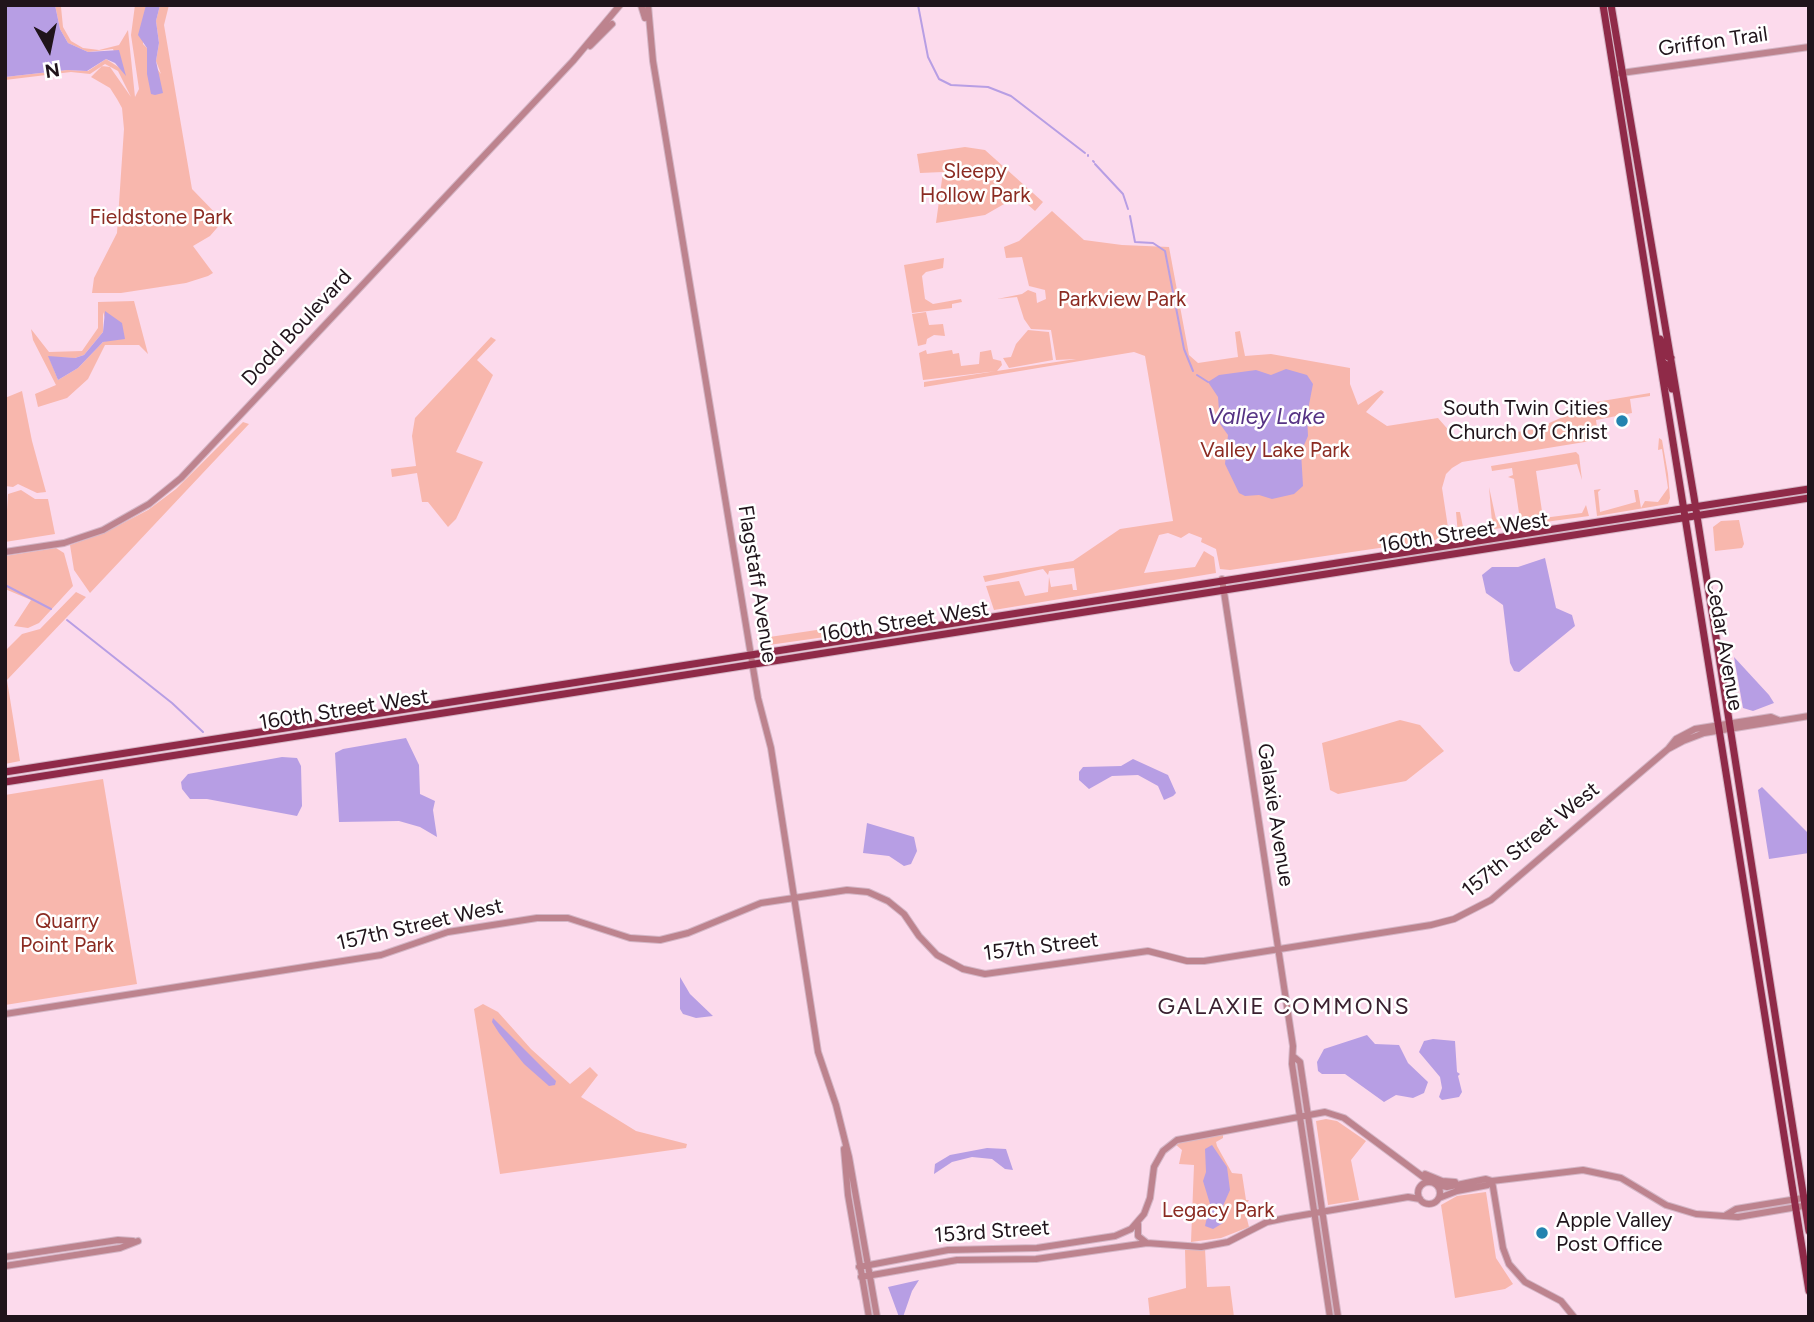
<!DOCTYPE html>
<style>
body{margin:0}
#map{position:relative;width:1814px;height:1322px;overflow:hidden;background:#fcdaec;font-family:Figtree,sans-serif}
canvas{display:block}
.frame{position:absolute;inset:0;border:7px solid #20141b;pointer-events:none}
.north{position:absolute;left:14px;top:14px;width:70px;height:70px;-webkit-text-stroke:5px #fff;paint-order:stroke;rotate:171deg;font-size:19px;font-weight:700;line-height:28px;text-align:center;color:#20141b}
.north::after{content:'';display:block;margin:auto;width:24px;height:32px;background:#20141b;clip-path:polygon(50% 0,100% 100%,50% 72%,0 100%)}
</style>
<div id="map">
<canvas width="1814" height="1322"></canvas>
<div class="frame"></div>
<div class="north">N</div>
</div>
<script>
const g = document.querySelector('canvas').getContext('2d');
g.lineJoin = 'round';
function fillPath(path, color) { g.fillStyle = color; g.fill(path, 'evenodd'); }
const poly = rows => new Path2D(rows.map(r => 'M' + r).join(''));
function strokePath(path, color, width, dash) { g.strokeStyle = color; g.lineWidth = width; g.lineCap = dash ? 'butt' : 'round'; g.setLineDash(dash || []); g.stroke(path); }
function write(font, color, halo, rows, align = 'center') {
  g.font = font + ' Figtree,sans-serif'; g.lineWidth = 5; g.setLineDash([]); g.textBaseline = 'middle'; g.strokeStyle = halo; g.fillStyle = color; for (const [text, x, y, turn = 0] of rows) {
    g.save(); g.translate(x, y); g.rotate((+turn || 0) * Math.PI / 180); g.textAlign = isNaN(turn) ? turn : align; if (halo) g.strokeText(text, 0, 0); g.fillText(text, 0, 0); g.restore();
  }
}
fillPath(poly([
 [55,5,61,7,63,27,71,41,83,48,99,50,119,45,128,30,135,97,139,89,131,35,135,5,146,5,143,44,147,48,147,55,161,74,156,61,159,43,156,21,160,5,169,5,164,25,192,189,223,221,210,236,193,246,213,273,208,276,186,283,121,293,92,293,94,278,117,233,124,129,122,108,117,99,110,88,91,77,102,66,110,67,131,97,118,71,105,64,90,74,71,72,5,80,5,77,67,70,88,71,106,59,120,68,113,49,88,52,68,43,60,29],
 [965,147,985,150,1043,202,1035,211,1018,196,985,215,936,223,943,172,920,173,917,154],
 [1052,211,1084,240,1122,245,1169,247,1189,355,1198,363,1238,357,1235,332,1240,331,1245,356,1271,354,1350,368,1350,384,1358,405,1381,390,1384,392,1366,412,1387,426,1438,418,1458,441,1536,429,1596,402,1650,393,1650,396,1630,399,1632,413,1596,420,1598,435,1603,439,1462,462,1452,468,1446,474,1442,488,1449,534,1447,538,1230,570,1220,569,1216,549,1201,542,1202,538,1189,533,1181,538,1168,533,1159,535,1144,573,1195,567,1204,551,1214,557,1216,573,994,610,986,586,1019,581,1025,596,1048,592,1049,577,1051,587,1072,584,1073,590,1077,590,1074,568,1049,571,1048,575,1043,569,985,582,983,576,1073,561,1120,529,1173,521,1145,356,1134,352,924,387,924,382,1076,359,1056,360,1051,330,1031,329,1024,319,1017,297,997,299,1022,294,1028,290,1036,293,1037,303,1046,299,1045,290,1029,286,1022,257,1006,258,1004,247,1019,241],
 [944,258,943,268,926,272,922,276,925,299,933,304,961,299,962,302,952,304,952,308,912,313,904,265],
 [134,301,148,354,139,345,105,345,88,379,67,398,38,407,35,394,56,385,33,340,31,329,49,352,82,351,98,328,98,302],
 [103,312,112,339,103,342,78,368,58,380,49,357,75,358,84,355,103,332],
 [926,312,929,325,943,324,945,336,934,335,927,339,926,344,918,346,912,314],
 [1028,330,1049,332,1053,360,1009,368,1003,358,1011,357,1016,344],
 [491,337,496,340,477,360,493,375,456,452,483,462,456,519,448,527,428,502,422,502,417,473,392,477,391,469,416,466,412,436,415,418],
 [926,350,927,354,952,350,953,354,959,353,961,366,979,364,980,352,991,350,993,359,1001,361,1002,365,997,371,923,380,919,353],
 [22,391,32,441,46,492,37,493,18,484,13,487,5,486,5,398],
 [243,422,249,424,90,593,74,570,70,545,104,533,148,510,176,489],
 [1659,438,1662,440,1668,474,1670,498,1668,504,1597,516,1594,490,1601,489,1598,492,1600,512,1636,502,1634,490,1638,490,1641,508,1645,501,1658,502,1668,488,1662,449,1658,450],
 [1576,452,1579,455,1582,480,1577,464,1536,471,1543,518,1582,513,1586,505,1589,516,1458,534,1456,512,1460,512,1463,527,1486,527,1492,522,1489,487,1496,519,1504,524,1520,520,1514,479,1508,477,1513,475,1512,468,1492,471,1491,466],
 [21,490,35,499,48,499,55,534,5,542,8,494],
 [1739,520,1744,544,1742,548,1715,551,1713,527,1721,521],
 [56,548,64,553,73,586,39,623,28,628,14,626,31,600,5,589,5,556],
 [76,592,86,597,7,680,20,761,5,764,5,651,22,634,40,629],
 [830,628,832,636,762,646,756,639],
 [1400,720,1420,725,1444,751,1406,781,1338,794,1330,790,1322,743],
 [103,779,137,984,5,1005,5,795],
 [483,1004,498,1012,531,1049,570,1084,590,1067,598,1075,581,1097,636,1131,687,1144,686,1148,500,1174,474,1009],
 [1326,1119,1337,1121,1366,1141,1351,1160,1359,1200,1328,1205,1316,1121],
 [1223,1133,1223,1138,1216,1142,1217,1146,1232,1173,1242,1174,1246,1200,1249,1200,1244,1207,1249,1227,1221,1238,1191,1242,1194,1165,1179,1164,1182,1150,1175,1144],
 [1486,1192,1496,1258,1513,1284,1505,1289,1455,1298,1441,1205,1457,1196],
 [1205,1249,1207,1287,1230,1286,1234,1317,1150,1317,1148,1298,1186,1288,1185,1250]
]), '#f8b7ad');
fillPath(poly([
 [5,5,55,5,60,29,68,43,88,52,119,50,126,76,115,63,106,59,87,71,67,70,5,77],
 [146,5,160,5,156,21,159,43,156,61,163,93,155,95,151,94,147,74,147,48,138,35],
 [105,311,122,323,125,339,103,342,78,368,58,380,48,356,75,358,84,355,103,332],
 [1286,369,1307,375,1313,384,1307,415,1308,436,1301,452,1303,486,1294,494,1272,499,1259,495,1245,496,1239,493,1225,464,1228,435,1220,424,1218,397,1208,382,1219,375,1256,370,1271,375],
 [1545,558,1556,608,1572,615,1575,626,1519,672,1514,671,1510,663,1503,605,1486,593,1482,575,1492,567,1518,567],
 [1734,657,1769,695,1774,703,1753,711,1743,708],
 [406,738,419,765,420,794,435,801,433,810,437,837,420,827,399,821,339,822,335,753,343,749],
 [282,757,297,758,301,766,302,806,297,816,207,799,190,799,182,789,181,782,188,774],
 [1133,759,1168,775,1176,793,1173,796,1164,800,1158,786,1138,775,1112,776,1089,789,1079,780,1079,772,1083,767,1121,766],
 [1762,787,1809,834,1809,853,1769,859,1758,790],
 [867,823,914,837,917,851,911,864,904,866,889,856,863,853],
 [680,977,690,994,713,1016,696,1018,683,1014,680,1009],
 [493,1018,556,1081,555,1085,549,1086,524,1064,499,1033,492,1022],
 [1367,1035,1375,1044,1399,1045,1408,1063,1428,1082,1424,1093,1413,1098,1396,1095,1384,1102,1345,1074,1322,1074,1318,1071,1317,1062,1324,1049],
 [1433,1039,1455,1041,1457,1072,1460,1074,1458,1076,1462,1092,1459,1097,1442,1100,1439,1097,1442,1088,1440,1077,1419,1052,1424,1041],
 [1212,1145,1227,1167,1230,1190,1219,1215,1223,1223,1213,1229,1205,1226,1210,1204,1203,1181,1206,1172,1205,1149],
 [987,1148,1006,1149,1013,1170,1005,1169,992,1159,972,1157,952,1162,934,1174,935,1164,950,1155],
 [919,1280,912,1291,903,1317,899,1317,888,1287]
]), '#b79ee4');
strokePath(poly([
 [918,5,928,57,939,79,951,85,988,87,1011,96,1085,153],
 [1088,155,1088,156],
 [1093,161,1094,162],
 [1095,164,1123,194,1128,209],
 [1130,216,1135,242,1153,243,1165,251,1184,349,1193,371],
 [1197,375,1208,382],
 [5,585,51,609],
 [67,620,172,703,203,732]
]), '#b79ee4', 2);
const minor = poly([
 [641,5,645,18],
 [648,5,653,61,758,698,771,748,818,1052,836,1105,849,1157,877,1317],
 [590,46,612,24],
 [1614,74,1809,47],
 [5,552,64,543,103,530,149,504,181,478,573,61,620,5],
 [1222,579,1293,1046,1292,1064,1330,1317],
 [1668,749,1676,739,1695,729,1771,717,1778,720],
 [5,1014,381,955,448,932,537,918,568,918,630,938,660,940,688,933,761,903,847,890,868,892,888,901,904,914,919,936,937,955,963,969,985,974,1148,951,1187,961,1204,961,1431,925,1454,919,1491,900,1668,749,1683,741,1704,733,1809,716],
 [1294,1057,1300,1062,1338,1317],
 [844,1149,848,1195,869,1317],
 [1425,1174,1442,1181,1455,1182],
 [1492,1181,1503,1248,1509,1264,1525,1282,1561,1301,1574,1317],
 '1418 1193a11 11 0 1 1 22 0a11 11 0 1 1-22 0Z',
 [1437,1185,1447,1187,1486,1179,1492,1181],
 [1439,1198,1457,1191,1488,1185,1492,1181,1583,1170,1621,1178,1666,1205,1696,1214,1738,1217,1809,1205],
 [1726,1215,1736,1209,1809,1197],
 [1138,1224,1138,1236,1147,1243],
 [5,1257,118,1240,133,1241],
 [5,1266,120,1248,138,1241],
 [859,1267,948,1250,1037,1248,1115,1236,1131,1229,1144,1214,1150,1198,1154,1167,1163,1151,1177,1140,1325,1112,1344,1118,1430,1182],
 [861,1277,957,1260,1036,1259,1147,1243,1201,1247,1228,1242,1267,1222,1286,1218,1408,1197,1420,1199]
]);
const major = poly([
 [1603,5,1809,1291],
 [1611,5,1694,497,1809,1231],
 [1660,339,1666,356,1671,358],
 [1660,360,1665,364,1672,389],
 [5,772,1809,489],
 [5,782,1809,498]
]);
strokePath(minor, '#d4b6c6', 8);
strokePath(major, '#d4b6c6', 9);
strokePath(minor, '#bd838e', 6);
strokePath(major, '#8f2a48', 7);
for (const [x, y, r, color] of [
 [1622,421,7,"#2383af"],
 [1542,1233,7,"#2383af"]
]) { const dot = new Path2D(); dot.arc(x, y, r, 0, 2 * Math.PI); g.fillStyle = color; g.fill(dot); strokePath(dot, '#fff', 2.5); }
write('21px', '#20141b', '#fff', [
 ["Griffon Trail",1713,42,-8],
 ["Dodd Boulevard",297,328,-47],
 ["160th Street West",1464,533,-9],
 ["Flagstaff Avenue",757,584,81],
 ["160th Street West",904,622,-9],
 ["Cedar Avenue",1724,645,80],
 ["160th Street West",344,710,-9],
 ["Galaxie Avenue",1275,815,81],
 ["157th Street West",1531,840,-39],
 ["157th Street West",420,925,-13],
 ["157th Street",1041,947,-7],
 ["153rd Street",992,1232,-4]
]);
write('21px', '#8b2b22', '#fff', [
 ["Sleepy",975,172],
 ["Hollow Park",975,196],
 ["Fieldstone Park",161,218],
 ["Parkview Park",1122,300],
 ["Valley Lake Park",1275,451],
 ["Quarry",67,922],
 ["Point Park",67,946],
 ["Legacy Park",1218,1211]
]);
write('21px', '#20141b', '#fff', [
 ["South Twin Cities",1608,409],
 ["Church Of Christ",1608,433],
 ["Apple Valley",1556,1221,"left"],
 ["Post Office",1556,1245,"left"]
], 'right');
write('italic 23px', '#563384', '#fff', [
 ["Valley Lake",1266,417]
]);
g.letterSpacing = '2px';
write('23px', '#3a2130', '#fff', [
 ["GALAXIE COMMONS",1284,1007]
]);
g.letterSpacing = '0px';
</script>
